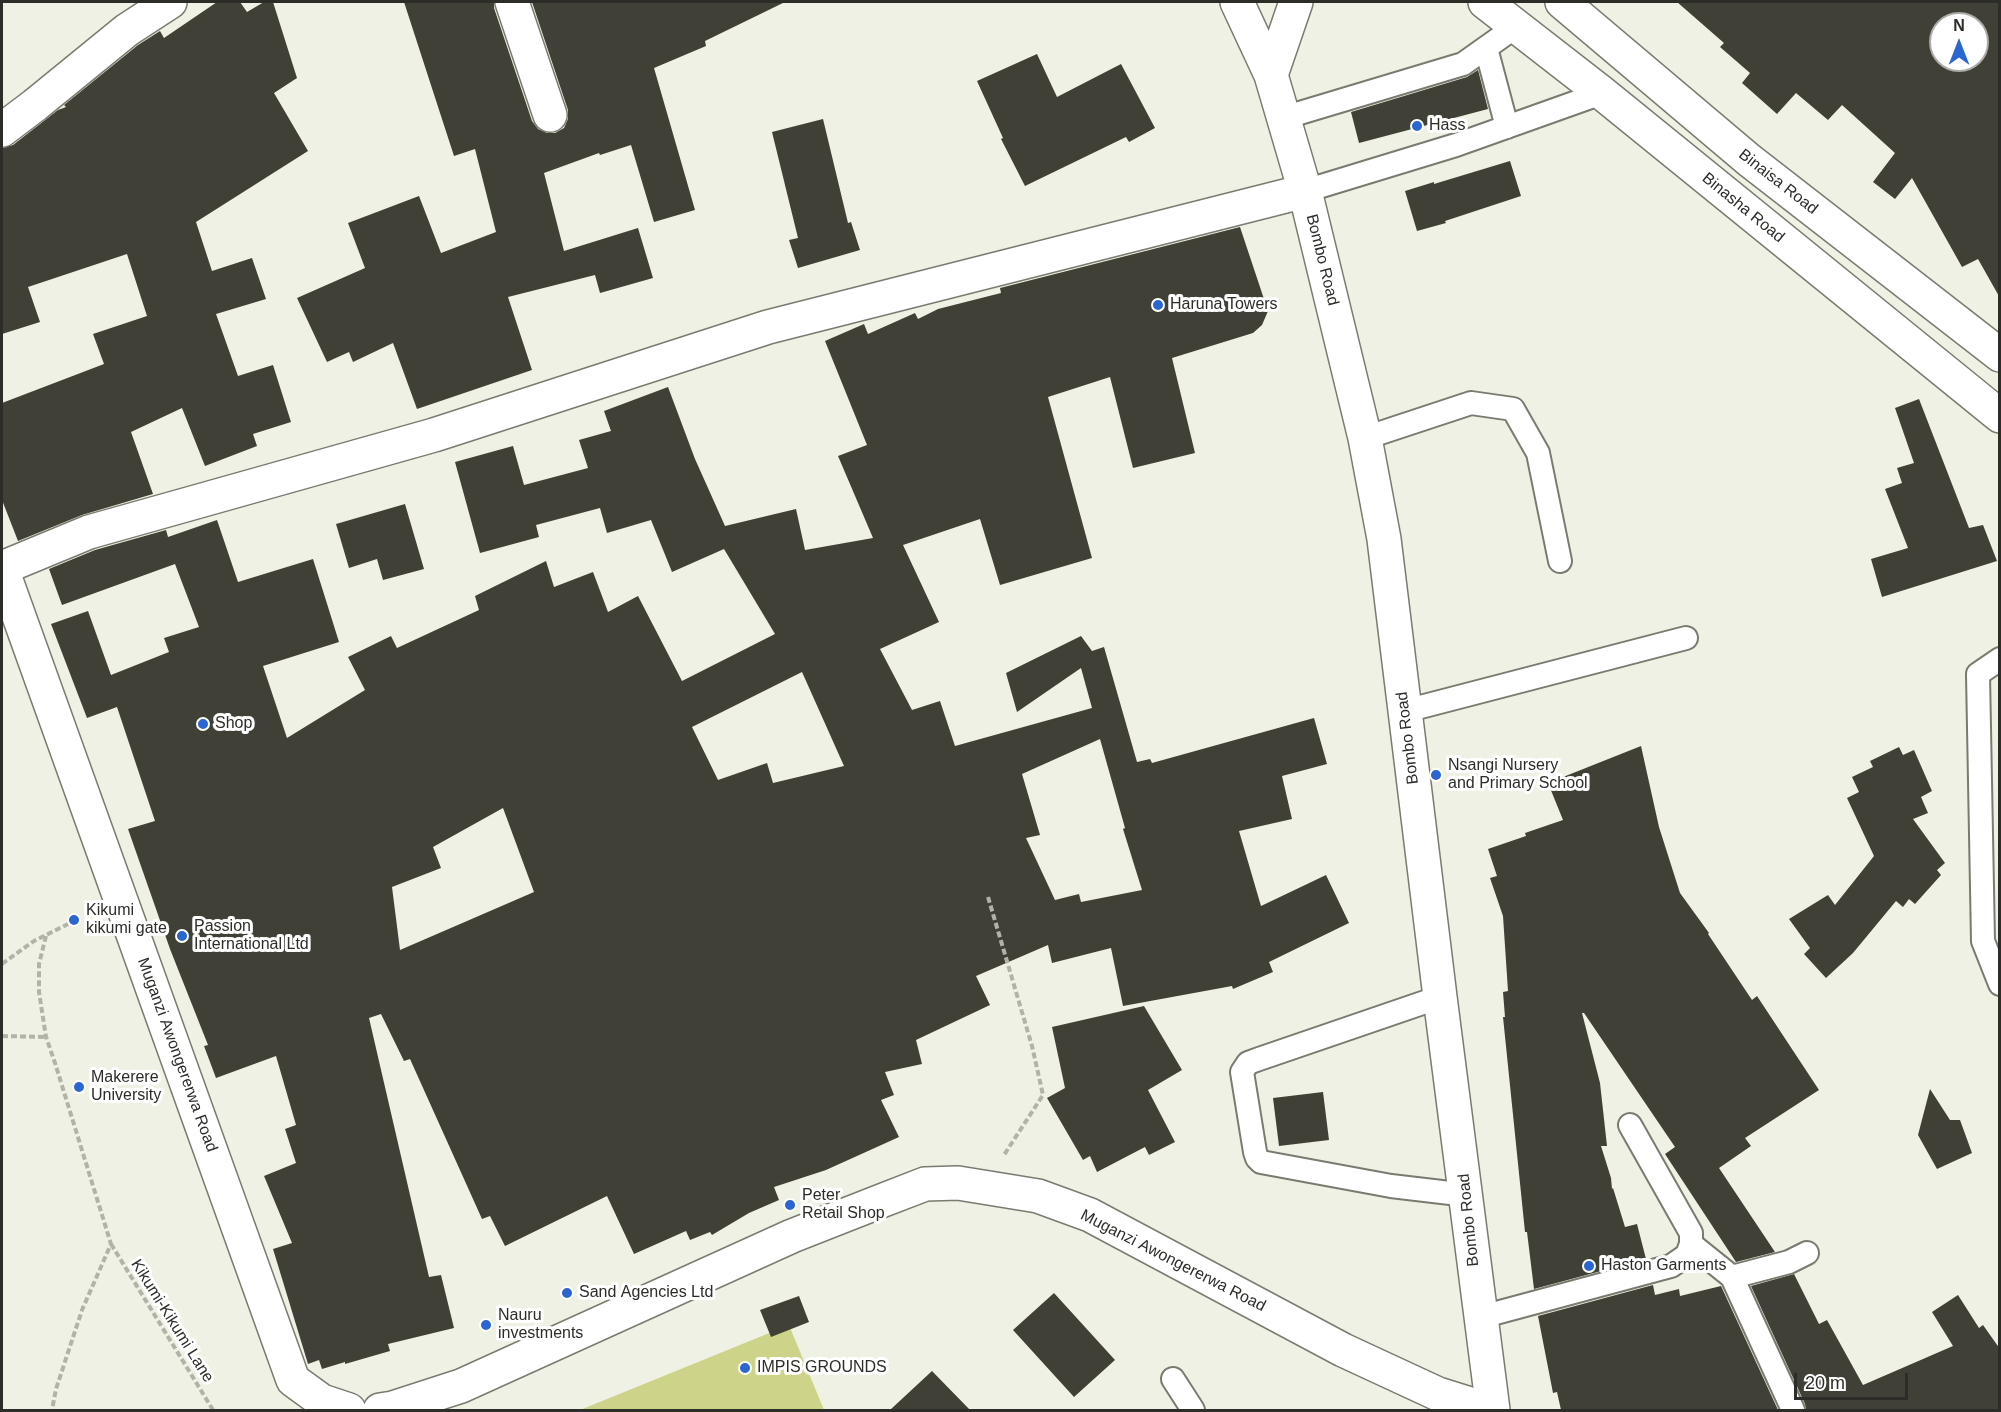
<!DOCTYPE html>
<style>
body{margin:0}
#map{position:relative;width:2001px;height:1412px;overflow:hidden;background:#eff1e4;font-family:Helvetica,sans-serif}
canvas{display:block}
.frame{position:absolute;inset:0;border:3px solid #2c2d28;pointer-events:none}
.north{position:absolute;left:1929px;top:12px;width:60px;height:60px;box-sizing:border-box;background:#fff;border:2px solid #ababa9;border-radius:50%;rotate:0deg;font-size:16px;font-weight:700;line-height:24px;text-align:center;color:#2c2d28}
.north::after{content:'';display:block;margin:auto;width:21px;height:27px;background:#2b65d2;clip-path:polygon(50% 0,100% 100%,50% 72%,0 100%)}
.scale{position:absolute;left:1794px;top:1373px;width:114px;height:27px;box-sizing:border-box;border:3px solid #2c2d28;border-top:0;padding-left:8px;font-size:18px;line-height:21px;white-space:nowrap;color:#2c2d28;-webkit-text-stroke:4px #fff;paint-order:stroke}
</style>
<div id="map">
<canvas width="2001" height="1412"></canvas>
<div class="frame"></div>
<div class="north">N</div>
<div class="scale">20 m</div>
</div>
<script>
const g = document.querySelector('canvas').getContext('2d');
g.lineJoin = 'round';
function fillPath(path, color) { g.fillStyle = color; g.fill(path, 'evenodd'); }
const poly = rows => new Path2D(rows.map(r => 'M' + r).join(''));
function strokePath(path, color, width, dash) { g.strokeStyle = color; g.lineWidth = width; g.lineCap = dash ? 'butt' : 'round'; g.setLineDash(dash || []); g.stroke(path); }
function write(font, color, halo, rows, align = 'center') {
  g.font = font + ' Helvetica,sans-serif'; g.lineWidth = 6; g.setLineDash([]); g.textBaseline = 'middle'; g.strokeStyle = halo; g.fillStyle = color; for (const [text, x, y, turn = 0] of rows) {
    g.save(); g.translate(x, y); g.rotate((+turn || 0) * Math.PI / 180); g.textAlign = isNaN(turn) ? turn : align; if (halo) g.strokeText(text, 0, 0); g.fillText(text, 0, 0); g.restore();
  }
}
fillPath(poly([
 [789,1325,824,1410,580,1410]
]), '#ced38a');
fillPath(poly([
 [217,2,240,2,247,12,264,2,273,2,297,78,274,93,308,151,196,222,212,271,252,258,266,299,216,314,238,376,273,365,291,422,253,434,257,446,205,466,182,408,131,432,153,494,82,515,18,541,2,500,2,403,104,364,93,334,147,316,127,254,28,287,40,322,2,334,2,148,13,145,58,110,66,107,64,105,138,45,160,31,164,38],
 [404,2,494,2,494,8,532,121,538,129,547,133,555,133,564,128,568,119,568,110,532,2,785,2,705,41,706,46,654,68,695,210,654,222,631,145,600,155,599,153,544,173,564,251,638,228,653,278,600,293,595,275,508,297,532,370,417,409,393,343,353,362,349,352,327,362,297,298,365,268,348,223,419,196,441,253,496,232,475,149,454,156],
 [1677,2,2000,2,2000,298,1978,259,1962,267,1912,178,1895,199,1873,182,1895,153,1842,105,1828,120,1796,93,1777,114,1742,83,1750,73,1720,47,1724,43],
 [1941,24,1977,24,1977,60,1941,60],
 [1037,54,1057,97,1121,64,1155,128,1129,142,1126,137,1025,186,1001,139,1003,138,977,81],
 [1478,70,1488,109,1359,143,1351,112,1467,77],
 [823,119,848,223,851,222,860,250,798,268,789,240,798,238,772,132],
 [1510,161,1521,196,1445,221,1446,223,1417,231,1405,191,1434,182,1434,184],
 [1240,227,1268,311,1262,325,1253,333,1172,358,1195,453,1133,468,1110,377,1048,397,1092,558,1000,585,980,519,903,545,939,622,880,649,912,710,940,701,955,746,1092,708,1081,668,1017,712,1006,673,1081,636,1092,651,1104,647,1137,762,1150,759,1152,763,1314,718,1327,764,1282,776,1292,819,1239,831,1261,906,1326,875,1349,923,1269,962,1273,972,1233,989,1232,986,1123,1006,1111,948,1052,963,1048,945,976,976,990,1005,916,1040,922,1064,885,1072,894,1095,881,1100,899,1137,826,1170,774,1187,779,1200,749,1213,712,1235,710,1232,690,1240,686,1231,634,1254,607,1196,505,1246,490,1216,482,1219,410,1059,404,1061,381,1014,369,1018,429,1277,441,1275,454,1328,388,1344,390,1351,345,1364,345,1362,322,1369,319,1360,308,1364,273,1249,292,1243,264,1176,296,1163,285,1129,296,1125,276,1056,216,1078,204,1046,208,1045,170,949,128,829,155,821,117,707,87,718,51,624,88,611,111,675,169,652,164,638,199,627,175,564,62,605,49,569,95,550,166,530,168,537,217,520,238,582,313,559,339,642,263,666,287,738,365,690,348,657,391,636,397,648,479,610,475,596,546,561,554,587,593,572,608,612,638,596,682,681,775,634,724,549,672,572,651,520,607,533,600,508,536,525,539,537,480,553,455,462,513,446,524,485,588,468,579,440,611,431,604,411,668,387,695,459,725,526,796,509,805,550,873,538,838,456,867,445,825,341,864,324,868,334,915,313,918,319,938,309,1001,293,1000,288],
 [802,672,844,766,773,783,767,763,718,780,692,727],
 [1100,739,1125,828,1123,829,1142,890,1081,902,1079,894,1055,900,1026,838,1040,835,1022,774],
 [503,808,534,892,400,950,392,887,441,868,433,847],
 [1919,399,1969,528,1983,525,1997,561,1882,597,1871,559,1908,548,1885,489,1902,483,1897,468,1914,463,1895,408],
 [405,504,424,569,383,580,377,559,349,568,336,524],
 [1641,746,1659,827,1680,893,1709,933,1708,934,1752,1000,1757,996,1819,1090,1745,1138,1751,1146,1719,1168,1775,1252,1736,1262,1665,1154,1675,1147,1584,1013,1582,1013,1600,1083,1607,1146,1601,1146,1611,1178,1612,1189,1613,1188,1625,1227,1637,1224,1646,1259,1534,1289,1527,1232,1525,1232,1503,1017,1505,1017,1503,992,1508,991,1503,916,1490,878,1497,876,1488,849,1526,836,1525,833,1563,820,1548,783],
 [1899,747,1903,755,1914,750,1932,791,1921,797,1928,813,1913,819,1945,863,1937,870,1941,875,1915,904,1909,899,1903,907,1896,901,1853,953,1826,978,1804,954,1810,948,1789,919,1828,895,1835,905,1874,856,1847,798,1859,792,1852,777,1873,767,1870,761],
 [1144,1006,1182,1070,1148,1090,1175,1142,1149,1155,1145,1147,1097,1172,1090,1156,1083,1160,1047,1098,1065,1088,1052,1027],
 [1930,1089,1950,1120,1960,1120,1972,1153,1937,1169,1918,1135],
 [1323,1092,1329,1140,1279,1146,1273,1098],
 [1794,1274,1819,1324,1827,1320,1863,1385,1953,1346,1932,1312,1958,1295,1979,1328,1983,1325,2000,1349,2000,1410,1806,1410,1805,1404,1751,1286],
 [1653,1285,1655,1295,1679,1289,1680,1296,1721,1286,1778,1410,1561,1410,1557,1392,1553,1393,1538,1316],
 [1054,1293,1115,1360,1074,1397,1013,1330],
 [799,1296,809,1322,771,1337,760,1310],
 [932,1371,970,1410,890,1410]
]), '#404036');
const lane = poly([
 [1486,48,1507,127],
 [1283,118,1463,64,1518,25],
 [1305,191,1456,145,1602,93],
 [1365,438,1471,403,1513,409,1538,453,1560,561],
 [2000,659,1978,674,1983,941,2000,984],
 [1405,711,1686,638],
 [1440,997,1259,1059,1248,1063,1242,1072,1255,1152,1257,1158,1261,1162,1391,1186,1467,1195],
 [1691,1244,1732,1277,1793,1410],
 [1732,1277,1789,1262,1807,1253],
 [1481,1317,1671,1266,1687,1255,1691,1244,1691,1233,1630,1125],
 [1173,1379,1193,1410]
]);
const street = poly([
 [512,2,550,115],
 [2,130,35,105,127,30,170,2],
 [2,568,89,532,434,435,768,327,1305,191]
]);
const secondary = poly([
 [2,569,293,1380,322,1401,349,1410],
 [380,1410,393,1408,461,1386,792,1236,881,1201,925,1184,958,1183,1038,1196,1090,1215,1343,1350,1438,1394,1489,1410]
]);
const primary = poly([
 [1237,2,1271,75,1305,191,1365,438,1384,539,1440,997,1493,1410],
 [1485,2,1602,93,2000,416],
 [1562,2,1749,160,2000,355],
 [1271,75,1296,2]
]);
strokePath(lane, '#7a7b70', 26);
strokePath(street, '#7a7b70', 36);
strokePath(secondary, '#7a7b70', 36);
strokePath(primary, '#7a7b70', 36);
strokePath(poly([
 [988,897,1032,1046,1043,1095,1004,1155],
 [46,936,39,964,39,992,46,1037,55,1063,111,1244,82,1310,56,1389,52,1410],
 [2,964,34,941,68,924],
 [2,1036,46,1037],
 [111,1244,213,1410]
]), '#b1b3a9', 4, [6, 3]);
strokePath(lane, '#fff', 22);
strokePath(street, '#fff', 33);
strokePath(secondary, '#fff', 33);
strokePath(primary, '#fff', 33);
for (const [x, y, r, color] of [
 [1417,126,6,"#2b65d2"],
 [1158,305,6,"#2b65d2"],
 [203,724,6,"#2b65d2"],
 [1436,775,6,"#2b65d2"],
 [74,920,6,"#2b65d2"],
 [182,936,6,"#2b65d2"],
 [79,1087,6,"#2b65d2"],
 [790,1205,6,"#2b65d2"],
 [1589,1266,6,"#2b65d2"],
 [567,1293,6,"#2b65d2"],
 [486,1325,6,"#2b65d2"],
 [745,1368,6,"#2b65d2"]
]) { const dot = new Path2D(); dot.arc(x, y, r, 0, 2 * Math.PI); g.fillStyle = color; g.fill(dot); strokePath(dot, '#fff', 2); }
write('16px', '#2c2d28', '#fff', [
 ["Hass",1429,126],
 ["Haruna Towers",1170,305],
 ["Shop",215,724],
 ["Nsangi Nursery",1448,766],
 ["and Primary School",1448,784],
 ["Kikumi",86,911],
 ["kikumi gate",86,929],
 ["Passion",194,927],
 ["International Ltd",194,945],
 ["Makerere",91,1078],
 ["University",91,1096],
 ["Peter",802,1196],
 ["Retail Shop",802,1214],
 ["Haston Garments",1601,1266],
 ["Sand Agencies Ltd",579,1293],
 ["Nauru",498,1316],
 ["investments",498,1334],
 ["IMPIS GROUNDS",757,1368]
], 'left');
write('16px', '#2c2d28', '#fff', [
 ["Binaisa Road",1778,182,38],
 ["Binasha Road",1743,208,39],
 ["Bombo Road",1322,260,76],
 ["Bombo Road",1408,738,-97],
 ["Muganzi Awongererwa Road",177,1055,70],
 ["Bombo Road",1469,1220,-96],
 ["Muganzi Awongererwa Road",1173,1261,27],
 ["Kikumi-Kikumi Lane",172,1321,58]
]);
</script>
